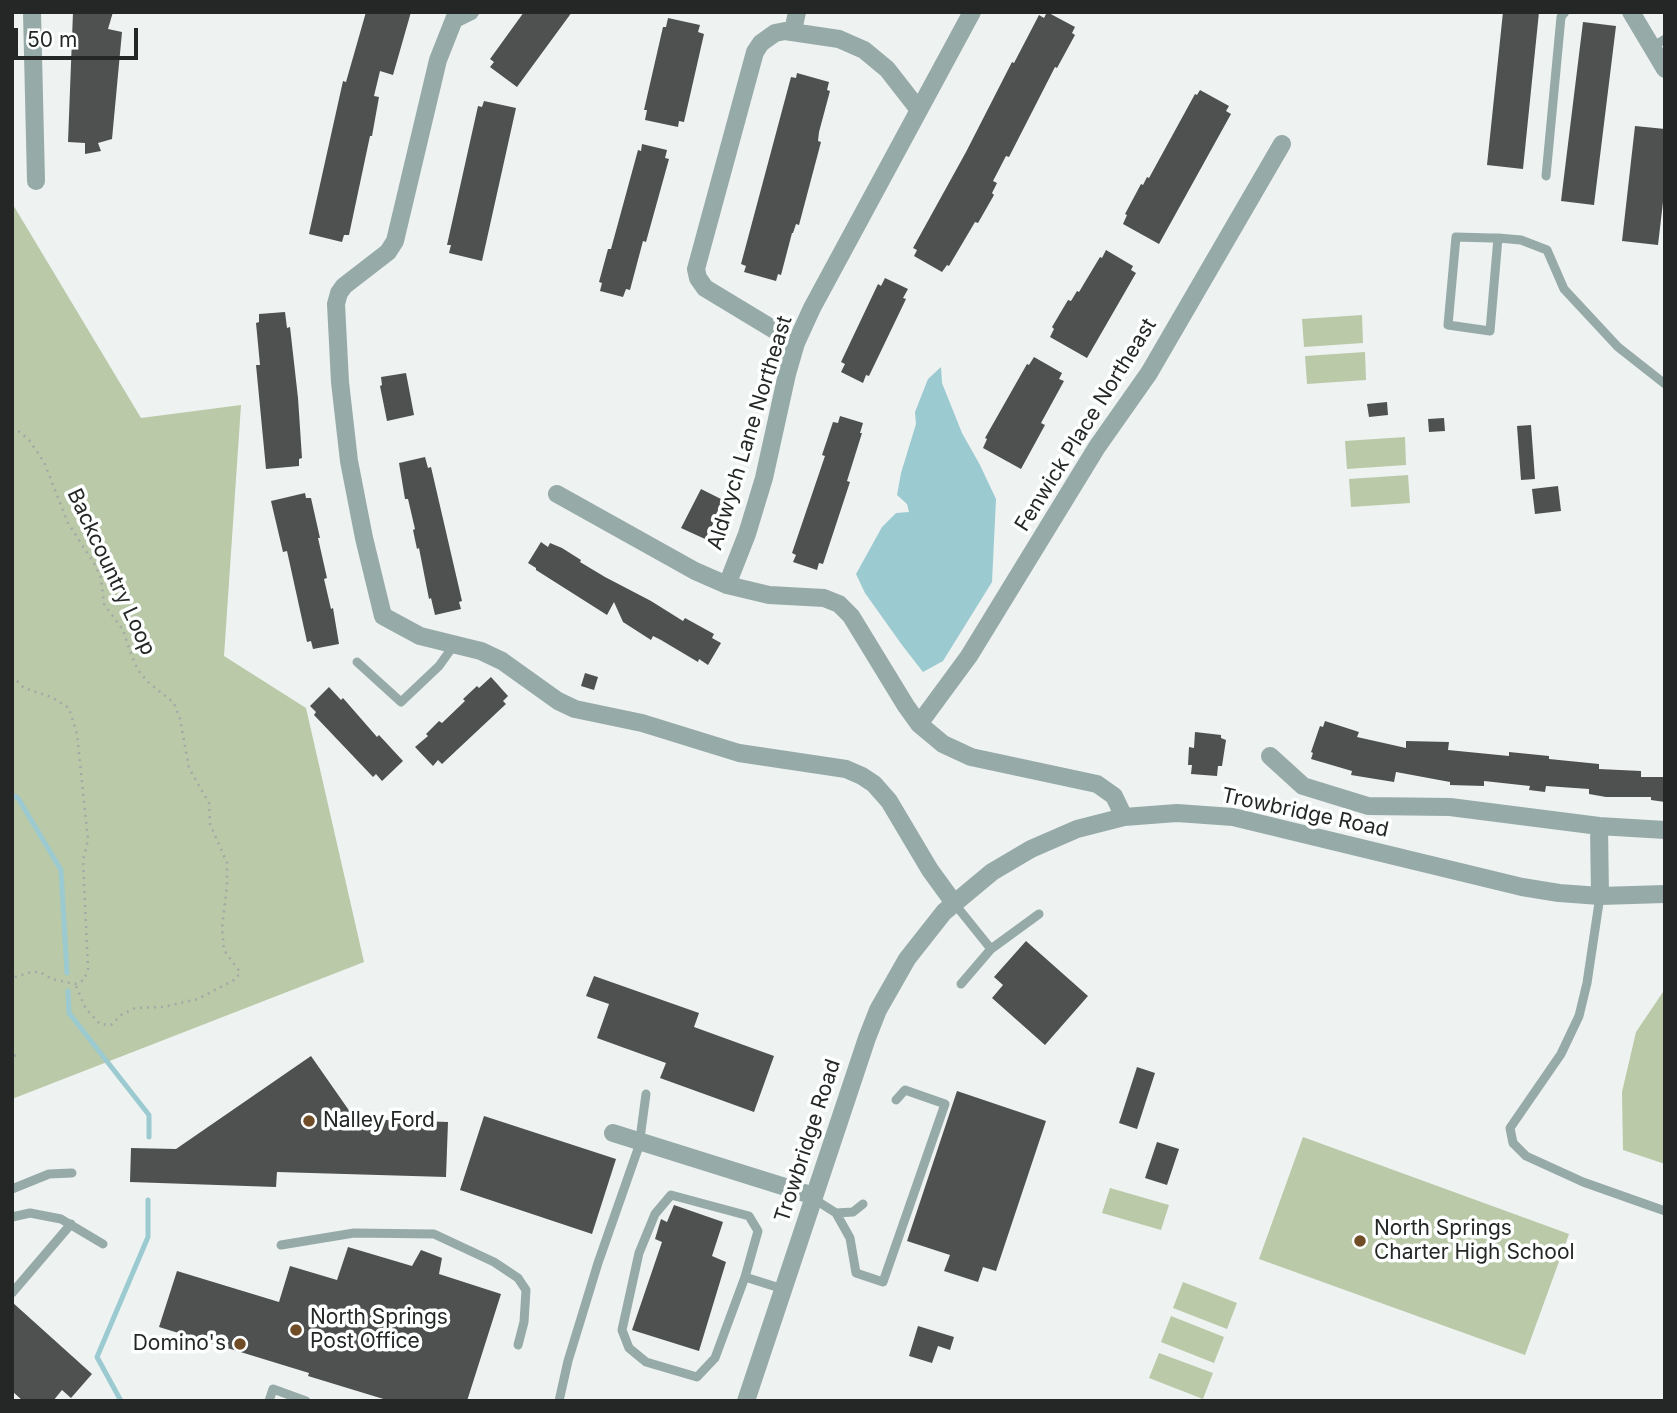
<!DOCTYPE html>
<style>
body{margin:0}
#map{position:relative;width:1677px;height:1413px;overflow:hidden;background:#eef2f1;font-family:Inter,sans-serif}
canvas{display:block}
.frame{position:absolute;inset:0;border:14px solid #252626;pointer-events:none}
.scale{position:absolute;left:14px;top:28px;width:124px;height:32px;box-sizing:border-box;border:4px solid #252626;border-top:0;padding-left:9px;font-size:21px;line-height:24px;white-space:nowrap;color:#252626;-webkit-text-stroke:5px #feffff;paint-order:stroke}
</style>
<div id="map">
<canvas width="1677" height="1413"></canvas>
<div class="frame"></div>
<div class="scale">50 m</div>
</div>
<script>
const g = document.querySelector('canvas').getContext('2d');
g.lineJoin = 'round';
function fillPath(path, color) { g.fillStyle = color; g.fill(path, 'evenodd'); }
const poly = rows => new Path2D(rows.map(r => 'M' + r).join(''));
function strokePath(path, color, width, dash) { g.strokeStyle = color; g.lineWidth = width; g.lineCap = dash ? 'butt' : 'round'; g.setLineDash(dash || []); g.stroke(path); }
function write(font, color, halo, rows, align = 'center') {
  g.font = font + ' Inter,sans-serif'; g.lineWidth = 7; g.setLineDash([]); g.textBaseline = 'middle'; g.strokeStyle = halo; g.fillStyle = color; for (const [text, x, y, turn = 0] of rows) {
    g.save(); g.translate(x, y); g.rotate((+turn || 0) * Math.PI / 180); g.textAlign = isNaN(turn) ? turn : align; if (halo) g.strokeText(text, 0, 0); g.fillText(text, 0, 0); g.restore();
  }
}
fillPath(poly([
 [12,203,141,418,241,405,224,656,306,708,364,962,12,1099],
 [1362,315,1363,343,1304,347,1302,319],
 [1365,352,1366,380,1307,384,1305,356],
 [1405,437,1406,465,1347,469,1345,441],
 [1408,475,1410,503,1351,507,1349,479],
 [1665,989,1665,1164,1623,1150,1622,1092,1636,1032],
 [1303,1137,1569,1234,1525,1355,1259,1259],
 [1110,1188,1169,1205,1161,1230,1102,1213],
 [1183,1282,1237,1303,1227,1329,1173,1308],
 [1171,1316,1224,1337,1214,1363,1161,1342],
 [1159,1353,1213,1373,1203,1399,1149,1378]
]), '#bac9a7');
fillPath(poly([
 [941,367,942,383,962,433,980,465,996,499,992,582,943,661,923,672,902,645,865,593,856,574,882,527,896,513,909,512,907,504,897,495,901,473,916,424,915,412,928,379]
]), '#9bcad1');
strokePath(poly([
 [12,795,18,798,61,870,67,973],
 [68,991,69,1013,149,1115,149,1137],
 [121,1401,97,1357,148,1237,148,1200]
]), '#9bcad1', 5);
fillPath(poly([
 [73,12,113,12,108,29,122,32,112,139,98,143,101,151,85,154,85,143,68,142],
 [366,12,411,12,393,75,380,71,374,96,379,97,372,136,370,136,349,235,344,235,342,242,309,234,343,81,346,82],
 [524,12,572,12,517,87,490,67,494,62,490,59],
 [1047,12,1075,27,1072,33,1075,35,1057,68,1055,67,1009,157,1006,156,993,181,997,183,992,193,994,195,978,223,975,222,949,266,947,265,942,272,914,256,917,250,913,248,966,152,1012,62,1014,63,1039,15,1044,18],
 [1503,12,1539,12,1523,169,1487,165],
 [668,18,700,25,698,32,704,34,684,122,679,121,678,127,645,120,647,110,644,110,663,27,666,27],
 [1583,22,1616,26,1594,205,1561,201],
 [797,73,829,82,827,90,830,91,819,132,818,141,821,142,799,225,796,224,793,233,792,233,781,275,778,274,776,281,744,272,746,266,741,264,791,77,796,78],
 [1200,90,1229,106,1226,111,1231,114,1159,244,1123,224,1127,215,1125,214,1141,184,1143,185,1147,177,1149,178,1195,94,1197,95],
 [484,101,516,108,482,261,449,253,451,245,447,245,478,106,482,107],
 [1635,126,1665,129,1665,185,1658,245,1622,241],
 [642,144,667,150,665,158,669,159,646,242,643,241,630,290,626,289,623,297,600,291,602,283,599,282,608,249,611,249,638,150,641,151],
 [1106,250,1133,266,1131,270,1136,273,1087,358,1050,337,1054,329,1052,327,1068,300,1071,301,1077,291,1079,292,1100,257,1102,258],
 [885,278,908,289,903,298,906,299,869,376,866,375,863,383,841,372,845,364,841,362,878,284,881,286],
 [285,312,287,328,290,327,298,398,302,458,299,459,299,466,266,469,256,365,260,365,256,323,259,322,259,314],
 [1034,357,1062,373,1059,379,1064,381,1041,423,1045,425,1021,469,983,448,987,439,985,438,1027,364,1029,365],
 [406,373,414,415,387,421,380,386,382,385,381,377],
 [1387,402,1388,415,1369,417,1367,404],
 [840,416,863,423,860,433,862,433,847,481,850,482,823,564,819,563,817,570,793,562,796,555,792,553,825,456,822,455,833,422,838,423],
 [1444,418,1445,431,1429,432,1428,419],
 [1531,425,1535,479,1521,480,1517,426],
 [425,457,428,468,431,467,462,601,459,602,461,609,435,615,431,598,429,599,419,548,417,549,413,530,415,529,408,499,405,499,399,463],
 [1558,486,1561,511,1535,514,1532,489],
 [701,489,725,501,705,539,681,528],
 [305,493,306,498,311,498,320,538,318,538,327,578,324,579,331,609,333,608,339,644,313,649,311,641,307,642,287,551,283,552,271,501],
 [541,542,548,547,550,543,562,548,581,560,580,562,605,577,651,601,683,621,685,618,714,634,712,638,721,643,708,665,699,659,698,662,661,640,653,636,651,640,623,622,614,602,607,615,536,570,536,568,528,563],
 [585,673,598,677,594,690,581,686],
 [491,677,508,696,503,701,506,704,442,764,438,760,433,766,415,747,428,736,426,734,439,721,442,723,465,701,463,699,477,686,479,688],
 [329,687,341,700,343,698,377,737,379,735,403,761,382,781,376,774,373,777,314,715,316,712,310,706],
 [1325,721,1359,732,1357,737,1406,748,1406,741,1449,742,1448,750,1509,756,1509,752,1549,756,1549,759,1599,764,1599,769,1641,771,1641,777,1665,777,1665,802,1651,800,1651,797,1606,797,1589,794,1589,789,1546,786,1545,792,1529,790,1530,786,1484,781,1484,786,1450,785,1450,782,1396,772,1394,782,1351,775,1352,771,1311,759,1313,753,1311,752,1320,726,1323,727],
 [1195,732,1221,735,1221,738,1226,740,1222,766,1218,766,1217,776,1191,774,1192,765,1188,765,1189,747,1194,748],
 [1026,941,1088,996,1045,1045,992,998,1003,985,994,977],
 [594,976,699,1013,694,1027,774,1056,754,1112,660,1078,666,1063,597,1038,609,1004,586,996],
 [311,1056,355,1119,448,1122,446,1177,277,1172,276,1187,130,1182,131,1148,176,1149],
 [1137,1067,1155,1073,1137,1129,1119,1123],
 [957,1091,1046,1121,996,1271,983,1267,978,1282,944,1271,950,1255,907,1241],
 [484,1116,616,1159,592,1234,460,1190],
 [1157,1142,1179,1149,1167,1185,1145,1178],
 [674,1205,723,1222,712,1256,726,1262,699,1351,632,1330,662,1242,655,1239,661,1219,667,1222],
 [348,1247,412,1266,421,1250,442,1258,439,1274,501,1294,467,1401,390,1401,308,1376,309,1373,159,1327,177,1271,279,1302,290,1266,337,1280],
 [12,1302,92,1374,71,1398,62,1390,53,1401,23,1401,12,1391],
 [918,1326,954,1337,950,1350,938,1346,932,1363,909,1356]
]), '#4e514f');
strokePath(poly([
 [12,428,17,430,29,440,44,462,68,523,95,565,101,578,104,604,123,630,131,654,138,670,148,682,174,703,180,719,189,768,209,803,210,824,227,863,227,885,222,928,224,950,240,972,236,979,198,999,163,1007,135,1008,121,1015,111,1025,100,1024,86,1009,75,984],
 [12,676,24,688,51,697,69,708,77,734,88,840,83,860,88,969,84,980,75,984,52,979,40,972,31,972,12,978],
 [12,1048,15,1056,12,1058]
]), '#a5a8a7', 2.5, [2, 5]);
strokePath(poly([
 [453,25,473,15,475,12],
 [1652,47,1665,39],
 [1546,176,1561,17,1565,12],
 [1498,238,1490,331,1448,325,1456,237,1491,238,1498,238,1521,240,1547,250,1564,289,1618,347,1665,384],
 [357,662,401,702,439,666,454,645],
 [1600,896,1587,983,1579,1016,1561,1054,1510,1128,1513,1143,1526,1156,1583,1182,1665,1211],
 [954,903,991,949,1039,914],
 [961,984,991,949],
 [12,1189,49,1174,72,1173],
 [814,1199,836,1213,850,1238,856,1273,883,1282,945,1104,905,1090,896,1100],
 [836,1213,853,1212,863,1204],
 [12,1217,30,1213,61,1219,103,1244],
 [281,1245,354,1233,434,1234,494,1262,518,1278,526,1290,524,1322,518,1345],
 [745,1277,715,1358,697,1377,646,1362,629,1348,622,1330,639,1253,655,1214,671,1195,749,1216,758,1231,745,1277,783,1289],
 [12,1293,71,1224],
 [269,1401,273,1389,306,1401],
 [559,1401,568,1361,598,1263,639,1146,646,1094]
]), '#96aaa8', 9);
strokePath(poly([
 [32,12,36,181],
 [457,12,438,60,395,241,388,252,344,286,339,293,336,304,340,382,349,461,364,538,383,616,420,636,481,651,502,661,558,701,575,709,642,723,739,753,846,769,862,776,874,784,889,801,930,870,954,903],
 [1631,12,1665,69],
 [793,31,797,12],
 [796,343,705,288,698,278,696,269,755,52,761,43,775,33,785,31,839,39,864,50,887,69,919,110],
 [557,494,695,571,727,585,769,595,824,598,839,604,851,616,906,706,919,724,943,744,971,757,1097,784,1114,796,1124,817],
 [727,585,747,534,764,478,787,374,796,343,812,308,972,12],
 [919,724,969,656,1097,447,1149,373,1282,144],
 [1270,756,1303,786,1368,806,1450,807,1599,826,1665,830],
 [1599,826,1600,896],
 [613,1133,814,1196],
 [746,1401,867,1038,878,1010,907,959,944,912,992,872,1031,849,1077,829,1124,817,1177,813,1233,817,1522,887,1559,893,1600,896,1665,894]
]), '#96aaa8', 18);
for (const [x, y, r, color] of [
 [309,1121,7,"#704d27"],
 [1360,1241,7,"#704d27"],
 [296,1330,7,"#704d27"],
 [240,1344,7,"#704d27"]
]) { const dot = new Path2D(); dot.arc(x, y, r, 0, 2 * Math.PI); g.fillStyle = color; g.fill(dot); strokePath(dot, '#feffff', 2.5); }
write('21px', '#252626', '#feffff', [
 ["Fenwick Place Northeast",1086,425,-58],
 ["Aldwych Lane Northeast",750,433,-73],
 ["Backcountry Loop",111,572,65],
 ["Trowbridge Road",1305,813,12],
 ["Trowbridge Road",808,1141,-72]
]);
write('21px', '#252626', '#feffff', [
 ["Nalley Ford",323,1121],
 ["North Springs",1374,1229],
 ["Charter High School",1374,1253],
 ["North Springs",310,1318],
 ["Post Office",310,1342],
 ["Domino's",226,1344,"right"]
], 'left');
</script>
